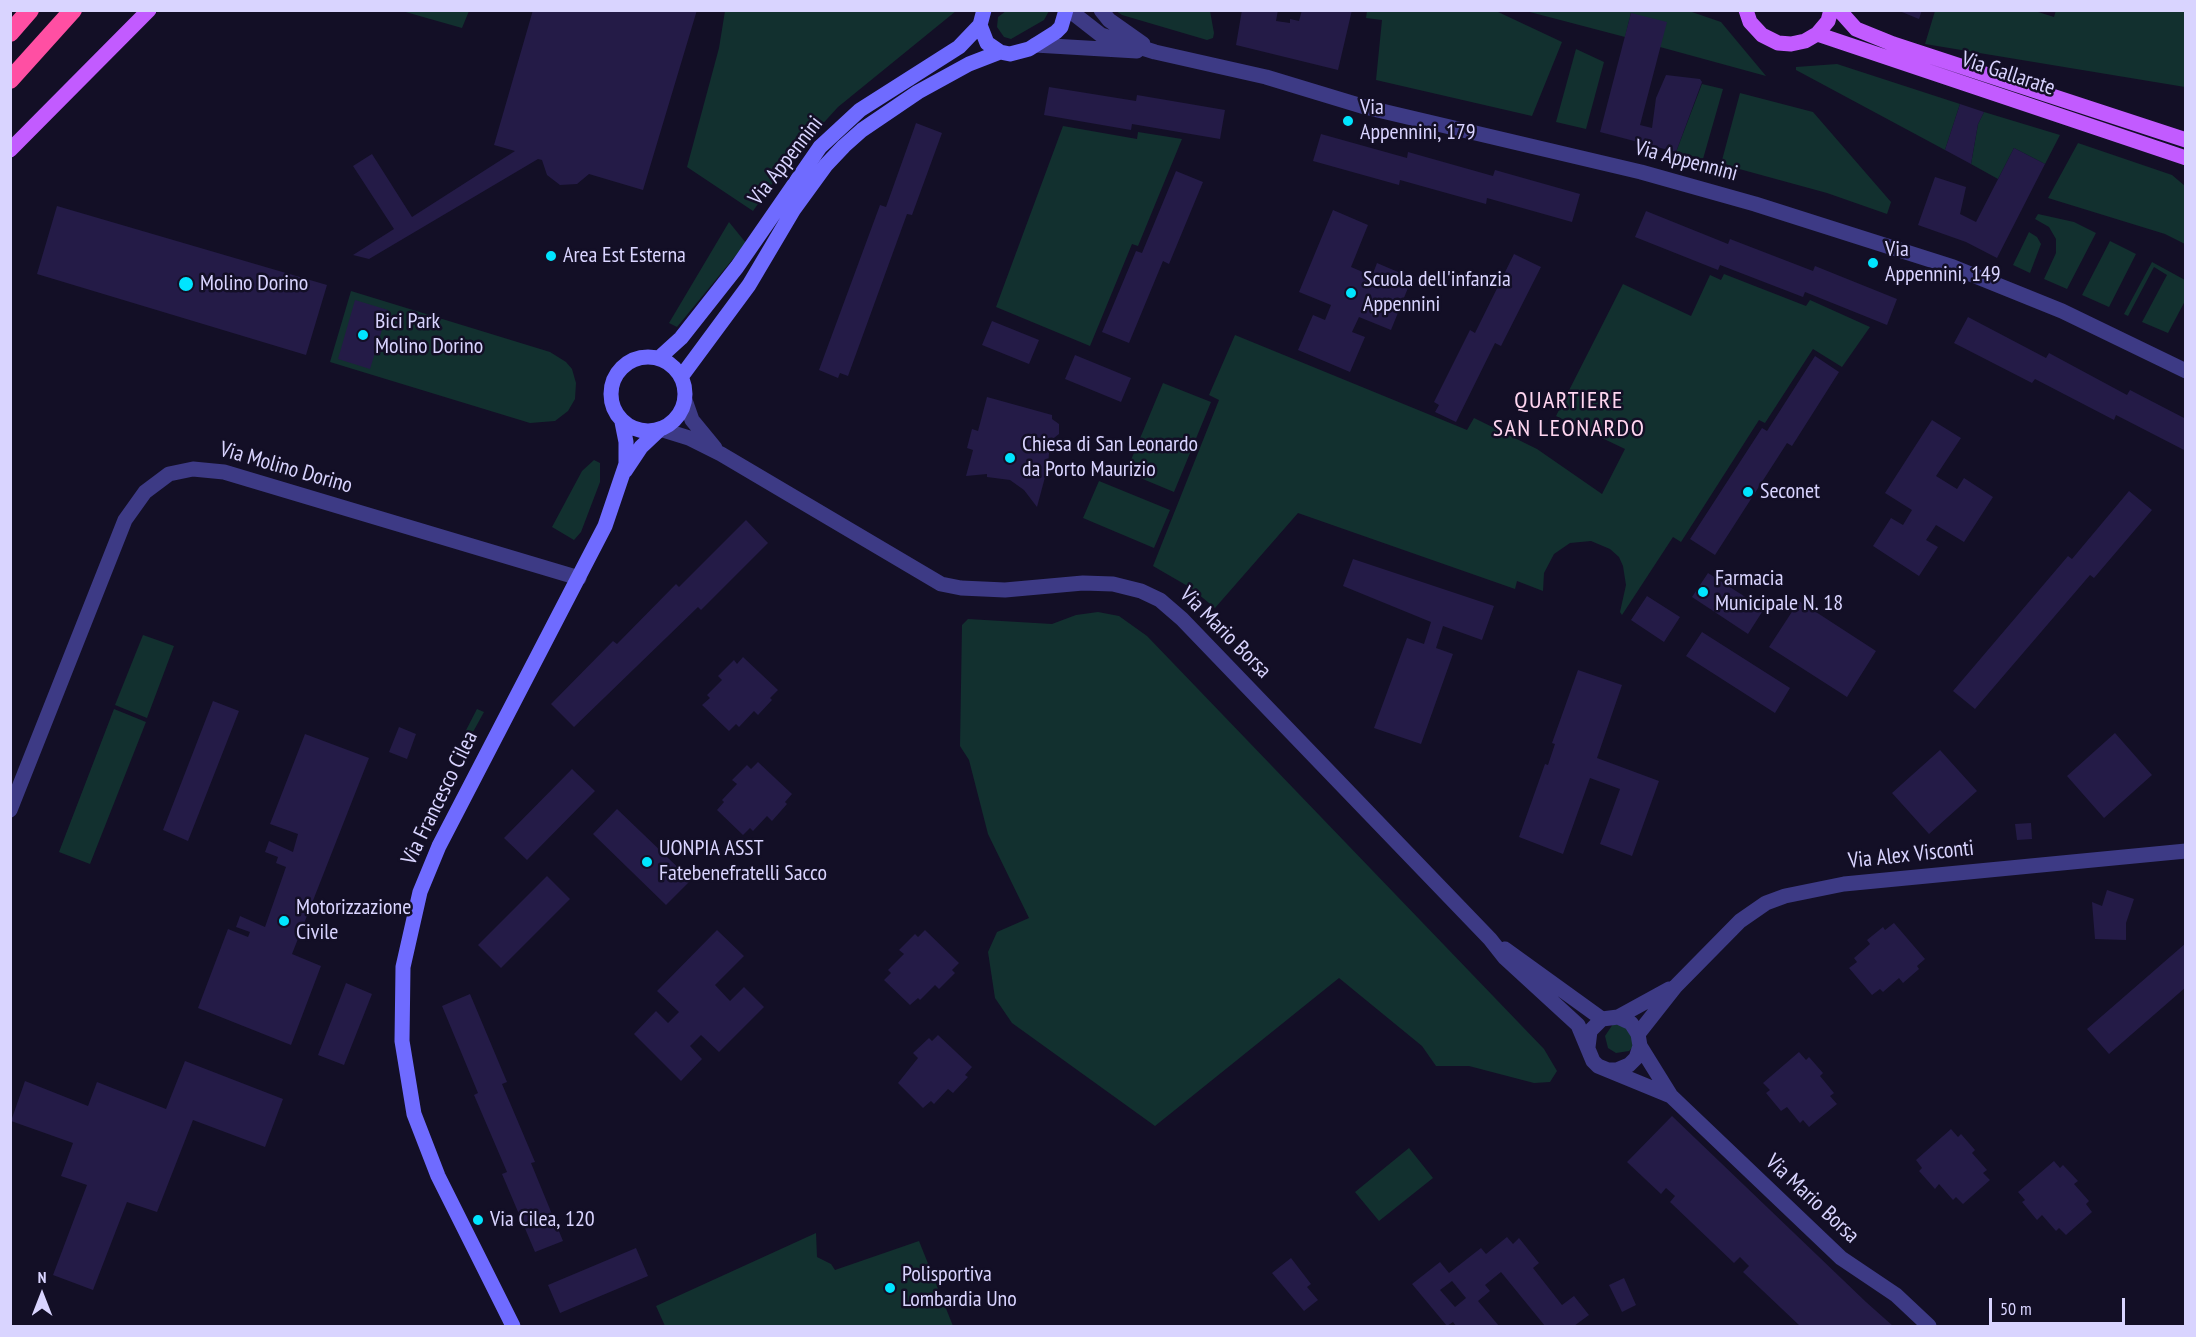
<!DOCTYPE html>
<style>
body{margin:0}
#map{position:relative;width:2196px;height:1337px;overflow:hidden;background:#130f26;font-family:"PT Sans Narrow",sans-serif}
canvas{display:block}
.frame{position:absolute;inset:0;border:12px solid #d9d4ff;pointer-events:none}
.north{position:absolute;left:12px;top:1265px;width:60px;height:60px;-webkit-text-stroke:4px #130f26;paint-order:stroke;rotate:0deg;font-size:16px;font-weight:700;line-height:24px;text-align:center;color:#d9d4ff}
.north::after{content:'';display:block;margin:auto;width:21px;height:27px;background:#d9d4ff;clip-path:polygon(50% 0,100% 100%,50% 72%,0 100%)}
.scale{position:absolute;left:1989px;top:1298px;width:136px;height:27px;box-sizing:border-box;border:3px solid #d9d4ff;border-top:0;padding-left:8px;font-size:18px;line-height:21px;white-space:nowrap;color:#d9d4ff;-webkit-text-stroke:4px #130f26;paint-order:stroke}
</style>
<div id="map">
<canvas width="2196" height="1337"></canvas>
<div class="frame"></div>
<div class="north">N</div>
<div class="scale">50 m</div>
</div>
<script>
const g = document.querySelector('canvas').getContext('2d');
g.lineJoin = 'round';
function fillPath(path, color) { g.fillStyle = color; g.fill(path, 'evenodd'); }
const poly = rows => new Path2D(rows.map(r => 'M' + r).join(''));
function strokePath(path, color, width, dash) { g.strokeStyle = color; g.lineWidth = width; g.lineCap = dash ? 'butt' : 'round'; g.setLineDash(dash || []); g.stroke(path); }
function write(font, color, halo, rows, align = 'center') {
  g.font = font + ' "PT Sans Narrow",sans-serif'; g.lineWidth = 5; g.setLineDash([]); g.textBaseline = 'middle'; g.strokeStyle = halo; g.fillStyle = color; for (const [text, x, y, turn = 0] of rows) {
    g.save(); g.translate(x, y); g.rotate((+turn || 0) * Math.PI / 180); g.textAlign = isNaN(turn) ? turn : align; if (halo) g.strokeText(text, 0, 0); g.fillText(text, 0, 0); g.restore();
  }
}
fillPath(poly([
 [2056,10,2185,11,2185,87,1925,44,1935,11,2035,11,2054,17],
 [402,11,469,10,469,11,462,28],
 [725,11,725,10,956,11,838,107,786,164,753,211,687,167,719,48],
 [1006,11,1006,10,1049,11,1044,20,1011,39,1004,37,997,27,998,17],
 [1116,11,1210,11,1214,33,1213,38,1207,40,1122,15],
 [1367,11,1496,11,1562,42,1532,116,1376,80,1382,20,1366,18],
 [1526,11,1689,11,1721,22,1766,76,1660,47,1631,13,1625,37],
 [1576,49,1604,62,1586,129,1556,122],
 [1837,64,1960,104,1945,150,1796,70,1796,67],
 [1702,84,1723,89,1703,159,1676,152],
 [1740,93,1813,112,1891,202,1887,214,1827,193,1721,164],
 [1984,112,2060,135,2045,164,2014,148,1998,179,1971,164,1978,124],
 [1063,126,1137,139,1138,132,1182,139,1138,246,1132,244,1090,346,996,307],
 [2078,143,2172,175,2185,186,2185,244,2165,234,2048,198],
 [2038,214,2074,222,2096,233,2067,289,2044,279,2056,253,2056,239,2049,227,2035,219],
 [729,222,746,243,677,327,669,323],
 [2029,232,2037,237,2041,244,2030,273,2013,265],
 [2110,241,2136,254,2109,307,2082,295],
 [2152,262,2185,280,2185,301,2168,333,2142,322,2167,275,2154,267,2128,316,2124,314],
 [1724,274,1806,306,1810,300,1870,327,1842,367,1813,349,1765,423,1759,420,1681,542,1673,537,1622,615,1620,612,1626,585,1623,566,1619,557,1610,549,1591,541,1570,543,1554,554,1544,573,1543,591,1517,581,1515,589,1298,513,1215,608,1191,588,1153,566,1219,400,1209,395,1235,335,1467,430,1474,418,1537,449,1602,494,1625,449,1556,416,1623,284,1691,316,1710,275,1721,280],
 [351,291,550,352,566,362,572,369,576,383,575,399,568,411,555,421,530,423,330,362],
 [1163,383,1211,402,1174,492,1126,472],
 [594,460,600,463,600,482,581,532,574,540,552,527,582,471],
 [1099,481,1170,510,1154,548,1083,518],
 [1098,612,1119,616,1147,636,1544,1049,1557,1071,1550,1082,1534,1083,1469,1066,1436,1066,1422,1046,1339,978,1155,1126,1012,1023,995,998,988,952,997,932,1029,918,988,834,969,760,960,746,962,625,968,619,1052,624,1076,615],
 [143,635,174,646,147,718,115,705],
 [114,709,146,722,90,864,59,852],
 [477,709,484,712,468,741,462,738],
 [1613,1024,1630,1025,1633,1047,1629,1051,1616,1053,1608,1048,1605,1036],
 [1409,1148,1433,1178,1379,1221,1355,1192],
 [816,1233,817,1257,831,1264,835,1270,919,1241,953,1326,665,1326,656,1306]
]), '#12302f');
fillPath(poly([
 [533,10,697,10,643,190,589,174,577,184,560,185,547,175,542,160,538,159,369,259,353,255,394,229,353,166,372,154,412,217,515,151,494,145],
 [1242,10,1278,10,1276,21,1290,23,1290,19,1299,21,1302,10,1352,10,1338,70,1236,45],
 [1897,10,1922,10,1919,19],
 [1631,13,1667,22,1640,125,1652,128,1656,98,1666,75,1700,79,1702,82,1676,152,1600,132],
 [1049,87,1136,101,1137,95,1225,110,1220,139,1132,124,1131,130,1044,115],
 [1960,104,1984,112,1978,124,1971,164,1945,150],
 [916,123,942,133,912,215,907,214,848,376,840,373,838,378,819,370,880,205,886,207],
 [1321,134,1407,158,1408,152,1493,176,1495,170,1580,194,1572,222,1487,198,1486,204,1400,180,1399,185,1313,161],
 [2014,148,2045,164,1997,258,1966,242,1918,225,1935,177,1966,187,1960,214,1976,222],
 [1176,171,1203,182,1169,264,1163,261,1129,343,1102,332,1136,251,1142,253],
 [57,206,327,285,306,355,37,274],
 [1333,210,1368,225,1351,267,1372,276,1377,263,1412,278,1391,330,1359,317,1352,332,1365,337,1350,372,1298,350,1313,315,1325,320,1331,305,1299,292],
 [1646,211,1728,244,1730,239,1813,271,1815,266,1897,299,1887,325,1805,292,1803,297,1720,265,1718,270,1635,237],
 [1514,254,1541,267,1501,346,1495,343,1456,422,1435,412,1439,405,1434,402,1470,330,1475,333],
 [355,300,388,310,370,369,338,359],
 [1968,317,2046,358,2049,353,2127,395,2130,390,2186,419,2186,451,2116,415,2114,420,2035,379,2032,383,1954,343],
 [992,321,1039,340,1029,364,982,345],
 [1075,355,1131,378,1121,402,1065,379],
 [1815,356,1839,372,1792,446,1787,443,1715,555,1690,539,1762,428,1767,431],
 [987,397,1052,415,1052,419,1059,424,1059,434,1050,441,1048,466,1037,507,1024,490,1010,480,987,477,987,474,966,476,973,450,967,448,972,429,978,431],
 [1932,420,1961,438,1936,476,1957,489,1964,478,1993,497,1964,542,1936,525,1926,540,1938,547,1919,576,1873,546,1891,518,1903,525,1912,510,1885,493],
 [2129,491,2152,510,2094,578,2090,575,1975,709,1953,691,2068,556,2072,559],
 [746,520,768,543,701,610,698,607,574,727,551,704,613,641,617,644,676,584,679,587],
 [1353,559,1494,606,1482,640,1443,626,1436,648,1453,654,1421,744,1374,728,1407,638,1424,644,1431,622,1343,586],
 [1708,573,1764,609,1748,634,1692,597],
 [1647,596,1680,617,1664,642,1631,620],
 [1799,601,1876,651,1847,697,1769,647],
 [1702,632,1790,688,1775,713,1686,656],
 [743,657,778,690,770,698,772,700,758,715,754,711,739,727,736,724,729,731,702,705,710,698,707,695,722,680,718,676,734,660,737,664],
 [1578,670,1622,685,1597,758,1659,781,1632,856,1600,844,1620,789,1590,778,1563,854,1519,837,1545,764,1548,765,1555,744,1552,743],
 [213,701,239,711,188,841,163,830],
 [399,727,416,734,407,759,389,752],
 [2115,733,2152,775,2104,818,2067,776],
 [305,734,369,758,292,954,321,966,291,1045,198,1008,228,929,248,937,250,932,236,927,240,916,265,927,286,867,276,863,278,857,265,852,269,841,293,852,298,834,270,824],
 [1940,750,1977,791,1929,834,1892,793],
 [758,762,792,794,785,802,787,804,772,821,767,816,753,831,750,828,743,835,717,810,724,802,722,800,737,784,732,780,747,765,751,769],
 [572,769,595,791,527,860,504,838],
 [617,809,691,880,666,905,593,834],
 [2031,823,2032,839,2017,840,2015,824],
 [547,876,570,899,501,968,478,945],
 [2107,890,2134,899,2126,923,2126,940,2095,939,2092,902,2102,906],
 [1894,923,1925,959,1917,966,1919,969,1903,983,1899,978,1883,992,1880,989,1872,995,1849,968,1857,962,1854,958,1870,944,1867,940,1883,927,1885,930],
 [717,930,744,956,715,985,730,1001,744,987,764,1007,719,1052,701,1035,690,1046,702,1059,681,1081,634,1034,656,1011,668,1023,679,1012,657,991],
 [925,930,959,963,952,970,955,973,939,989,935,985,920,1000,918,998,910,1005,884,980,891,973,888,970,904,954,899,950,915,934,918,937],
 [2186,943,2186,987,2109,1054,2087,1029],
 [346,983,372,994,344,1065,318,1055],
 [470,994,507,1082,502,1084,535,1162,531,1163,563,1241,535,1252,502,1174,507,1172,474,1095,478,1093,442,1006],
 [938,1035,972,1067,965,1075,968,1077,953,1093,948,1089,934,1104,931,1101,923,1108,898,1083,918,1058,913,1053,929,1038,932,1041],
 [1799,1052,1806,1060,1809,1057,1823,1073,1820,1076,1834,1093,1830,1096,1837,1104,1809,1127,1803,1120,1800,1123,1787,1107,1781,1111,1766,1093,1770,1090,1763,1083],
 [185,1061,283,1099,265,1147,193,1120,157,1212,127,1202,93,1290,53,1275,87,1185,61,1176,73,1143,11,1121,25,1081,88,1106,97,1082,166,1109],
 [1672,1116,1866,1302,1893,1326,1800,1326,1743,1272,1749,1266,1740,1257,1734,1263,1670,1202,1675,1196,1666,1188,1661,1194,1627,1162],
 [1951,1129,1958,1137,1961,1134,1975,1150,1972,1153,1987,1170,1983,1173,1990,1180,1963,1204,1956,1197,1953,1200,1939,1184,1935,1189,1919,1171,1922,1168,1916,1160],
 [2054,1161,2060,1168,2063,1165,2078,1181,2074,1184,2089,1201,2086,1204,2092,1212,2066,1235,2059,1228,2056,1231,2042,1215,2037,1220,2022,1202,2025,1200,2018,1192],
 [1507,1237,1513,1244,1519,1238,1539,1263,1533,1268,1562,1305,1574,1296,1589,1315,1574,1326,1545,1326,1501,1272,1485,1285,1490,1291,1478,1301,1499,1326,1456,1326,1453,1322,1447,1326,1412,1284,1440,1262,1449,1273,1481,1248,1486,1254],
 [1452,1281,1466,1298,1455,1307,1440,1290],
 [636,1248,648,1276,560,1313,548,1285],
 [1291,1258,1311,1284,1307,1287,1318,1300,1304,1311,1272,1273],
 [1624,1278,1636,1305,1622,1312,1609,1285]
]), '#241b47');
strokePath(poly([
 [1069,10,1101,35,1155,52,1266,77,1365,107,1641,172,1755,204,1953,267,2062,311,2186,371],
 [1101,10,1109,20,1143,44],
 [1035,45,1137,51],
 [685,400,692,420,715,448],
 [660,429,689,438,721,454,941,584,961,588,1005,590,1083,583,1113,584,1141,591,1160,600,1182,619,1490,939,1505,958,1578,1025,1593,1061,1598,1066,1671,1096],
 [10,810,125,520,145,492,169,474,193,469,224,472,579,578],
 [1505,949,1602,1019],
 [1618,1017,1669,989],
 [1638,1034,1675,987,1740,921,1766,903,1785,896,1844,884,2186,851],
 [1588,1047,1590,1031,1602,1019,1618,1017,1631,1023,1638,1034,1640,1046,1671,1096,1841,1258,1896,1295,1929,1326],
 [1608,1070,1617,1070,1629,1065,1636,1058,1640,1046]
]), '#3d3a85', 15);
strokePath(poly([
 [984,10,980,25,987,43,1000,52,1010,54,1029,49,1056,32,1061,27,1066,10],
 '611 394a37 37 0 1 1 74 0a37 37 0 1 1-74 0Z',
 [659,358,681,338,737,267,820,147,860,110,959,47,980,25],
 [681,377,749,285,794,209,826,165,844,146,862,130,918,92,969,64,1000,52],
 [625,471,641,447,659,430],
 [513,1326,438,1176,414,1114,402,1041,403,967,420,892,439,846,605,526,626,464,626,442,622,422]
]), '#6f6bff', 15);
strokePath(poly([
 [1746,10,1750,22,1762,35,1778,43,1791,44,1805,41,1817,34,1828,21,1831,10],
 [1839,10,1856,29,1893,44,2186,140],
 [1817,34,2186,158],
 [10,150,149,10]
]), '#c25bff', 15);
strokePath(poly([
 [10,33,30,10],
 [10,80,73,10]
]), '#ff4fa3', 18);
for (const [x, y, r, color] of [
 [1348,121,6,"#00e5ff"],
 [551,256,6,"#00e5ff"],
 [1873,263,6,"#00e5ff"],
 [186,284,8,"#00e5ff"],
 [1351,293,6,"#00e5ff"],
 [363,335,6,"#00e5ff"],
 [1010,458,6,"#00e5ff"],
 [1748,492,6,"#00e5ff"],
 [1703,592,6,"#00e5ff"],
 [647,862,6,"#00e5ff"],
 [284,921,6,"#00e5ff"],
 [478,1220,6,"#00e5ff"],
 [890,1288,6,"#00e5ff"]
]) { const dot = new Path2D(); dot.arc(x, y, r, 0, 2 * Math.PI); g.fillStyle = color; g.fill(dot); strokePath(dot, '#130f26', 2); }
write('22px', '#d9d4ff', '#130f26', [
 ["Via Gallarate",2008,74,18],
 ["Via Appennini",786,161,-52],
 ["Via Appennini",1686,161,15],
 ["Via Molino Dorino",286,468,16],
 ["Via Mario Borsa",1225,633,45],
 ["Via Francesco Cilea",440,798,-64],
 ["Via Alex Visconti",1911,855,-6],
 ["Via Mario Borsa",1812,1199,43]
]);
write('22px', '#d9d4ff', '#130f26', [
 ["Via",1360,108],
 ["Appennini, 179",1360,133],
 ["Via",1885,250],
 ["Appennini, 149",1885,275],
 ["Area Est Esterna",563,256],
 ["Scuola dell'infanzia",1363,280],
 ["Appennini",1363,305],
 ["Molino Dorino",200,284],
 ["Bici Park",375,322],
 ["Molino Dorino",375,347],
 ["Chiesa di San Leonardo",1022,445],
 ["da Porto Maurizio",1022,470],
 ["Seconet",1760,492],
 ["Farmacia",1715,579],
 ["Municipale N. 18",1715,604],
 ["UONPIA ASST",659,849],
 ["Fatebenefratelli Sacco",659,874],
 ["Motorizzazione",296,908],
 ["Civile",296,933],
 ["Via Cilea, 120",490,1220],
 ["Polisportiva",902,1275],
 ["Lombardia Uno",902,1300]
], 'left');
g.letterSpacing = '1.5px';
write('24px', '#ffd6f0', '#130f26', [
 ["QUARTIERE",1569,401],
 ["SAN LEONARDO",1569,429]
]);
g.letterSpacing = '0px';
</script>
